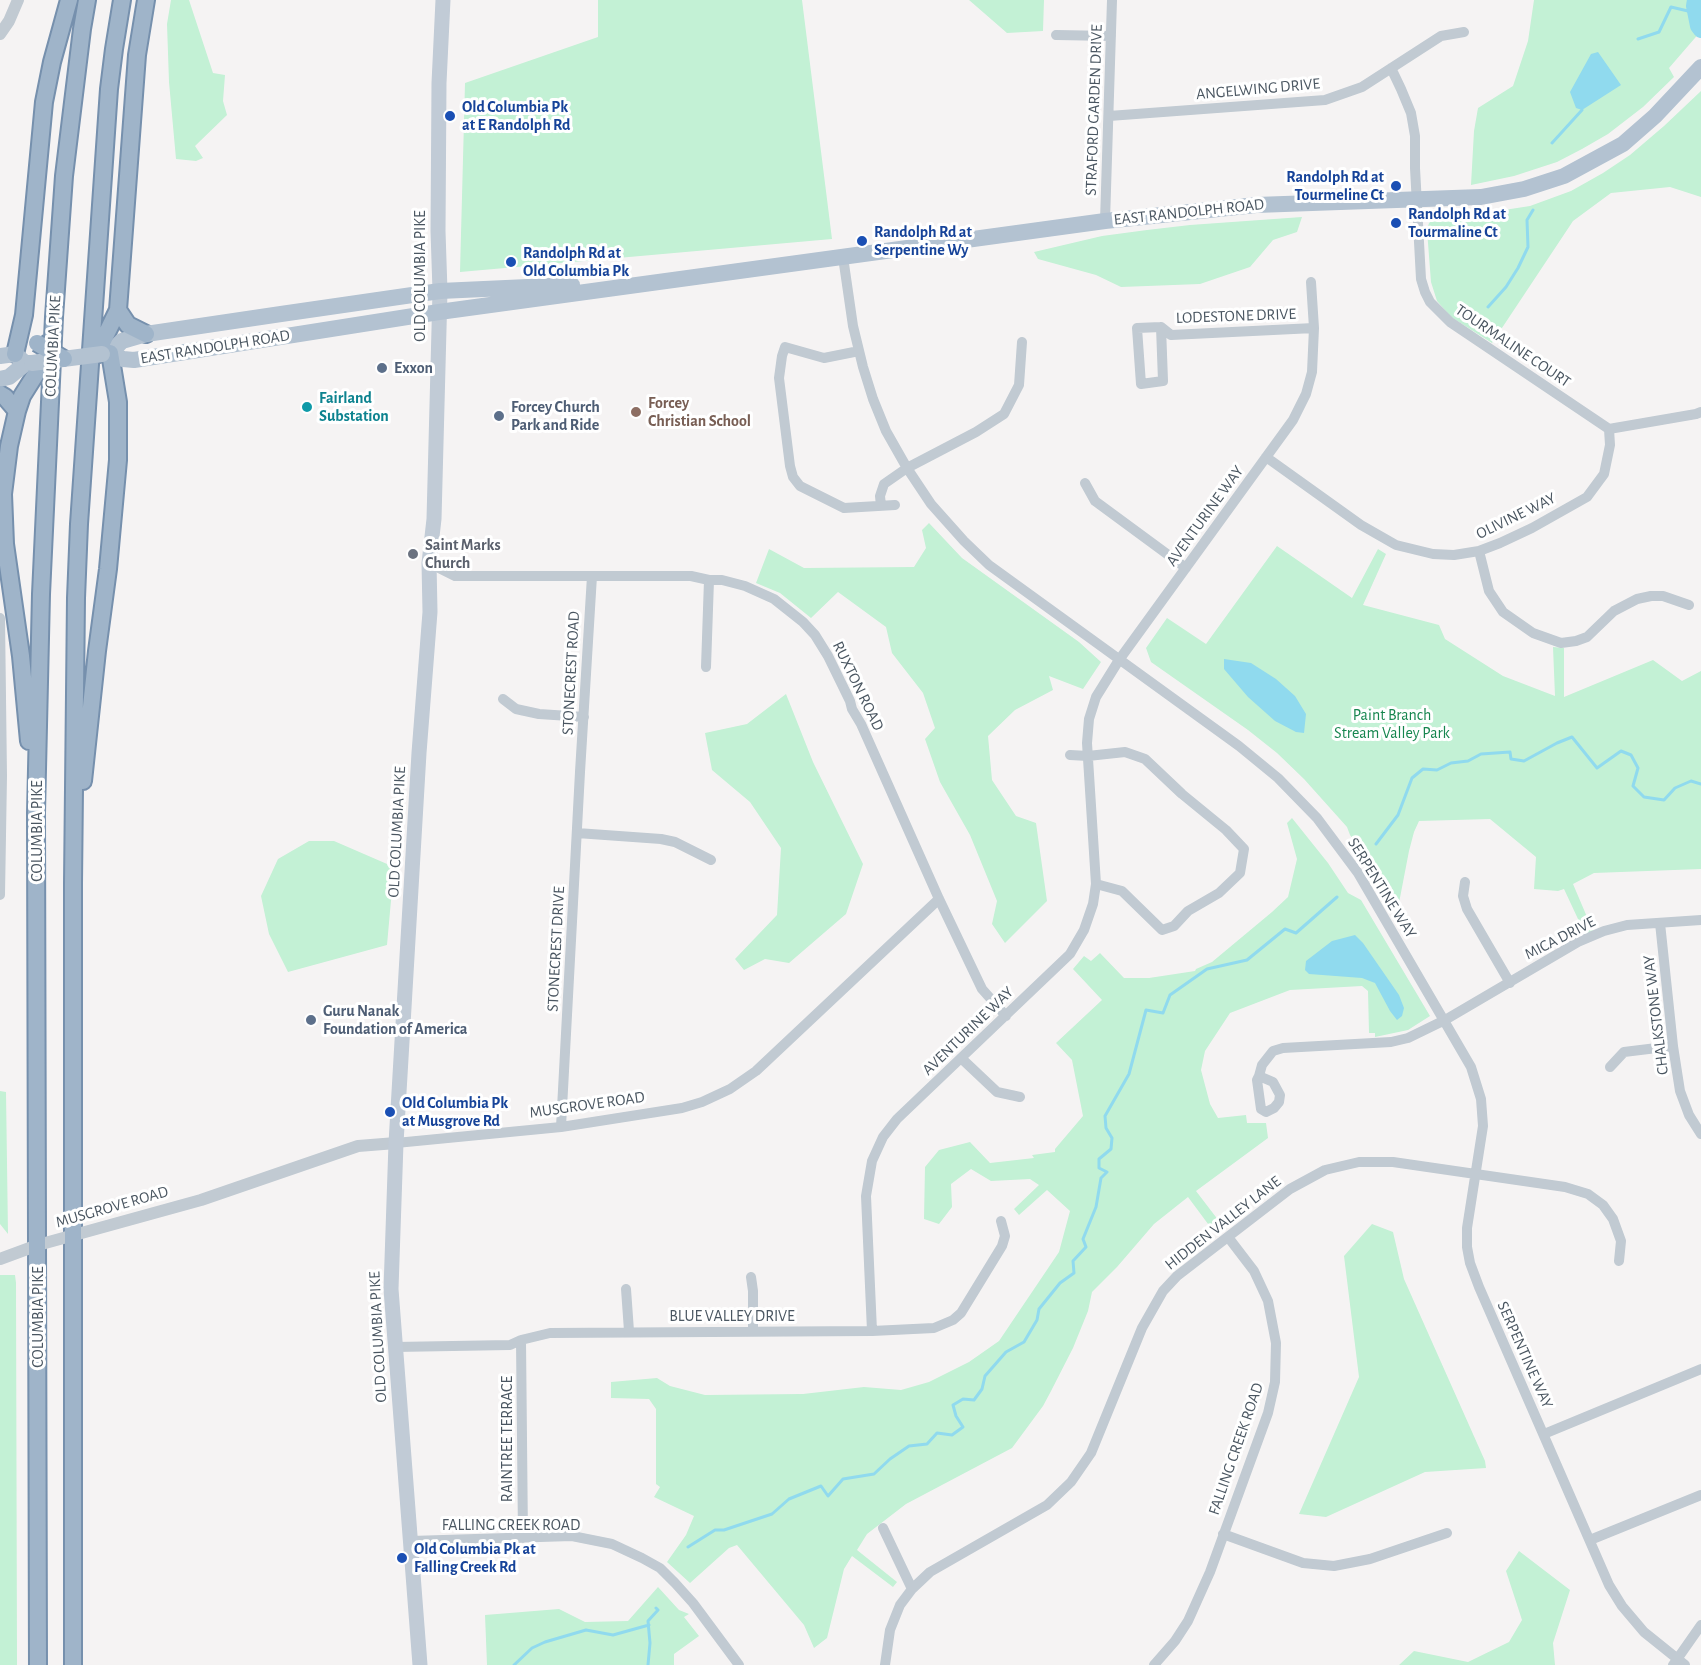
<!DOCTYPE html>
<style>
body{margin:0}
canvas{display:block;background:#f5f3f3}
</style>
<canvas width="1701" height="1665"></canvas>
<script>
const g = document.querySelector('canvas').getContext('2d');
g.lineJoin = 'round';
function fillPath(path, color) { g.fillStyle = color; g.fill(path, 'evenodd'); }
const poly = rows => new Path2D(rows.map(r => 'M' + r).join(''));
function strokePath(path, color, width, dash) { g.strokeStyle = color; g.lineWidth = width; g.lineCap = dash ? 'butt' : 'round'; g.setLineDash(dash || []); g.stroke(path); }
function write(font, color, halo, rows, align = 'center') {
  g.font = font + ' "Alegreya Sans",sans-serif'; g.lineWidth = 6; g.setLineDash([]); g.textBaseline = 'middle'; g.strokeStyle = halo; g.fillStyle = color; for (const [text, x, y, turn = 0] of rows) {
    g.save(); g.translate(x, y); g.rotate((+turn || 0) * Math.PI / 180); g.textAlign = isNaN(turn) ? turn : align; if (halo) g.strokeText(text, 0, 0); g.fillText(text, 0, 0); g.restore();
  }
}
fillPath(poly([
 [171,0,189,0,213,73,225,75,223,101,227,115,195,146,203,158,196,161,176,159,169,82,167,24],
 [598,0,802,0,832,239,460,272,465,83,598,37],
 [969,0,1044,0,1043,31,1007,33],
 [1534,0,1701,0,1701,31,1669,68,1674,77,1643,107,1608,134,1582,149,1557,162,1514,176,1471,185,1474,131,1478,108,1513,86,1528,41],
 [1701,91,1701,197,1670,187,1611,193,1573,221,1492,343,1451,317,1437,301,1431,282,1427,230,1429,223,1436,217,1478,214,1530,206,1571,191,1603,173,1630,155,1664,126],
 [1302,217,1297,232,1273,240,1250,267,1200,284,1121,287,1096,275,1038,259,1034,252,1102,236,1147,230,1190,225],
 [929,523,962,558,1079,642,1101,662,1083,689,1049,676,1053,690,1015,710,988,736,992,780,1016,816,1036,823,1047,901,1005,943,992,924,997,901,970,835,940,782,925,739,935,728,923,693,892,653,886,627,838,592,811,618,780,593,756,583,769,549,804,568,914,567,926,548,922,530],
 [1277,546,1352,598,1378,549,1386,554,1363,605,1439,625,1445,639,1503,676,1555,696,1553,647,1564,648,1564,697,1653,660,1682,681,1701,671,1701,869,1594,873,1573,884,1593,931,1585,934,1564,889,1558,891,1534,889,1536,857,1490,819,1419,821,1414,832,1409,851,1398,908,1350,835,1347,827,1304,779,1277,753,1248,730,1151,662,1146,648,1167,618,1206,644],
 [786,694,813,762,863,864,846,914,789,963,765,959,744,970,735,959,777,915,781,848,750,802,712,770,705,733,747,724],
 [1292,818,1328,863,1348,893,1361,900,1430,1016,1408,1030,1375,1037,1375,1033,1369,1033,1368,991,1362,986,1290,990,1230,1013,1205,1051,1201,1070,1210,1104,1218,1118,1246,1115,1247,1123,1266,1123,1268,1138,1196,1191,1222,1225,1214,1232,1188,1197,1154,1224,1117,1267,1092,1292,1088,1311,1073,1348,1050,1393,1043,1406,1012,1448,906,1504,867,1534,857,1550,897,1582,893,1587,852,1556,844,1569,827,1638,814,1648,804,1625,737,1545,729,1548,690,1583,667,1562,686,1535,694,1516,654,1497,660,1487,656,1484,656,1409,649,1399,611,1398,611,1382,657,1378,670,1386,705,1395,803,1394,864,1387,901,1390,929,1382,969,1362,999,1341,1059,1252,1070,1211,1047,1190,1019,1215,1014,1209,1039,1185,1030,1179,991,1181,971,1169,951,1184,952,1207,939,1224,924,1219,925,1167,939,1150,970,1142,990,1163,1034,1158,1032,1155,1055,1152,1055,1149,1083,1116,1072,1060,1056,1043,1102,1000,1073,969,1084,956,1091,961,1100,953,1124,978,1149,978,1195,971,1196,969,1212,962,1272,912,1288,897,1297,859,1287,823],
 [309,841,334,841,394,867,387,945,288,972,269,934,261,896,278,859],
 [0,1091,6,1092,8,1234,0,1224],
 [1372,1224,1393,1232,1404,1279,1485,1461,1486,1468,1425,1472,1326,1517,1299,1514,1359,1377,1344,1256],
 [0,1275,15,1275,16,1283,17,1665,0,1665],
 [1519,1551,1570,1590,1553,1643,1555,1665,1399,1665,1414,1651,1468,1662,1509,1642,1522,1620,1506,1571],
 [658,1587,679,1610,689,1614,684,1617,699,1636,674,1654,674,1665,487,1665,485,1615,559,1609,585,1622,628,1621]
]), '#c3f1d5');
fillPath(poly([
 [1598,52,1621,85,1582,110,1576,108,1570,92,1591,54],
 [1224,659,1251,663,1276,679,1295,696,1306,714,1304,733,1296,732,1275,721,1248,697,1224,669],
 [1355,935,1363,943,1399,995,1404,1008,1402,1016,1397,1020,1390,1011,1375,983,1362,978,1309,974,1305,970,1306,961,1332,941]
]), '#90daee');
strokePath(poly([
 [1638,39,1659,32,1671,7,1688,11,1696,14],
 [1552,143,1582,110],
 [1488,307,1506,287,1518,268,1528,247,1527,220,1533,210],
 [1376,844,1398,815,1412,778,1423,769,1437,770,1451,763,1468,761,1481,754,1510,752,1511,759,1524,761,1557,743,1572,737,1597,768,1621,751,1631,755,1638,768,1633,786,1644,797,1664,800,1675,788,1691,781,1701,784],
 [688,1547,715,1530,724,1530,772,1514,789,1499,821,1486,828,1496,843,1479,874,1474,890,1459,909,1446,927,1444,937,1433,952,1435,963,1427,956,1416,953,1405,963,1399,974,1400,982,1389,985,1376,1006,1352,1024,1342,1037,1320,1039,1309,1060,1283,1074,1273,1073,1261,1086,1247,1083,1239,1096,1207,1101,1178,1107,1172,1099,1168,1099,1159,1111,1149,1112,1138,1106,1128,1105,1116,1129,1074,1146,1010,1163,1013,1170,995,1207,969,1247,960,1285,929,1296,933,1337,897],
 [514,1665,532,1648,545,1642,586,1630,613,1635,649,1625],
 [648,1665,650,1643,648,1621,658,1610,656,1608]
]), '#90daee', 3);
strokePath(poly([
 [1695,0,1694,6,1698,26,1701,30]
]), '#90daee', 16);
const trunk = poly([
 [118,310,128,325,146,334],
 [15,354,24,315,44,102,52,62,69,0],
 [96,355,118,310,137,55,146,0],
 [0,394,5,397,17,411],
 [29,741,21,656,5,544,3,494,9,446,17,411,22,396,44,361],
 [83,781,97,651,108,569,118,460,118,402,110,353],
 [38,1665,36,813,41,594,54,317,64,176,82,29,87,0],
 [73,1665,73,883,76,598,79,524,109,89,114,49,122,0]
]);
strokePath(trunk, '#7690ad', 20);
strokePath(poly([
 [1056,35,1111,36],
 [1391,68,1401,89,1411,113,1415,136,1415,168,1421,279,1425,292,1430,302,1450,322,1609,429],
 [1109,116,1325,100,1362,87,1441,36,1464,32],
 [1105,221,1112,0],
 [843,257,853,326,863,367,873,399,886,431,907,468,931,504,964,541,989,565,1239,746,1278,778,1317,818,1358,873,1471,1067,1481,1099,1483,1126,1467,1228,1467,1247,1470,1263,1479,1287,1609,1585,1622,1606,1644,1632,1685,1665],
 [1161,327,1163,381,1141,384,1137,328,1161,327],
 [1161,327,1171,335,1314,328],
 [859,351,824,358,785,347,782,356,779,378,790,466,793,477,800,486,844,508,895,505],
 [1609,429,1696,414,1701,412],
 [1266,457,1361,525,1396,545,1433,554,1454,555,1479,551,1500,543,1532,528,1587,497,1604,474,1610,445,1609,429],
 [1085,483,1095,501,1186,568],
 [881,506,880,496,884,484,907,468,976,432,1004,414,1019,385,1022,342],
 [1479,551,1489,591,1503,612,1533,633,1561,643,1576,641,1587,637,1614,611,1637,599,1651,596,1663,596,1689,605],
 [429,563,455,576,691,576,709,580,722,580,745,586,774,599,803,622,815,635,828,656,850,701,852,709,861,724,939,899,982,989,1006,1016],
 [706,667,709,580],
 [503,699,516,709,539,714,584,717],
 [1070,755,1088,756,1125,752,1145,759,1182,794,1226,830,1244,849,1240,873,1219,893,1188,911,1174,926,1162,930,1122,891,1096,884],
 [577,833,661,839,675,842,711,860],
 [1465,882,1463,896,1467,909,1510,983],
 [0,895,2,776,0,618],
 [1660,923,1673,1046,1680,1091,1689,1115,1701,1134],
 [961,1058,997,1092,1020,1097],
 [1610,1067,1624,1052,1673,1046],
 [1259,1076,1273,1082,1280,1095,1279,1102,1274,1108,1266,1112,1261,1109,1257,1080,1259,1076,1262,1065,1273,1051,1283,1048,1391,1042,1408,1038,1445,1020,1578,942,1604,931,1627,925,1701,920],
 [561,1127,580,772,592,576],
 [396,1143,561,1127,682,1108,702,1102,730,1089,756,1071,939,899],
 [751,1277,753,1291,753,1331],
 [626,1289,629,1331],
 [872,1331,866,1196,872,1161,883,1137,897,1119,1070,954,1084,930,1093,904,1096,884,1087,743,1089,719,1096,697,1119,660,1293,420,1306,394,1312,372,1314,328,1311,282],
 [521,1340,523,1538],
 [395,1347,510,1345,521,1340,550,1333,872,1331,934,1328,953,1320,961,1313,1002,1246,1005,1236,1001,1221],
 [1544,1434,1701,1369],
 [883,1528,912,1589],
 [1223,1534,1303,1563,1334,1566,1370,1559,1447,1533],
 [1590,1540,1701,1495],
 [411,1541,572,1536,612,1544,642,1558,660,1568,675,1583,693,1603,739,1665],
 [885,1665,890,1630,900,1605,912,1589,930,1572,1047,1505,1071,1482,1091,1453,1142,1328,1163,1291,1177,1276,1290,1189,1325,1170,1359,1162,1393,1162,1565,1187,1588,1194,1603,1205,1613,1219,1621,1241,1619,1261],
 [1154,1665,1175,1641,1188,1621,1210,1572,1268,1413,1275,1382,1276,1343,1268,1301,1254,1271,1228,1237],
 [1673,1665,1701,1625]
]), '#c1cad2', 10);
strokePath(poly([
 [0,34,9,21,18,0],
 [0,1259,38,1245,201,1200,358,1146,396,1143]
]), '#c1cad2', 12);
strokePath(poly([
 [420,1665,391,1289,396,1143,419,753,430,612,429,563,434,519,440,291,438,231,439,83,443,0]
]), '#c1cbd6', 15);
strokePath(poly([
 [110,353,123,359,134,360,439,312,1105,221,1256,205,1481,197,1524,189,1564,176,1623,144,1655,116,1701,67],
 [110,353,122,341,146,334,281,314,440,291,572,285],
 [0,356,15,354,25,363],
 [0,379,9,377,26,363,32,363]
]), '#b3c2d1', 16);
strokePath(trunk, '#9fb4c9', 16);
const trunkBridge = poly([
 [37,343,64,359]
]);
strokePath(trunkBridge, '#7690ad', 20, []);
strokePath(poly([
 [32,363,102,354]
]), '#b3c2d1', 16);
strokePath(trunkBridge, '#9fb4c9', 16);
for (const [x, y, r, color] of [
 [450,116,6,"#1a4fb4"],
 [1396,186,6,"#1a4fb4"],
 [1396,223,6,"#1a4fb4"],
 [862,241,6,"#1a4fb4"],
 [511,262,6,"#1a4fb4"],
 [382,368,6,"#5c6f8a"],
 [307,407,6,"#0f9aa8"],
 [636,412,6,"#8d6e63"],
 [499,416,6,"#5c6f8a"],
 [413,554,6,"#6b7280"],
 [311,1020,6,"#5c6f8a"],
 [390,1112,6,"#1a4fb4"],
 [402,1558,6,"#1a4fb4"]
]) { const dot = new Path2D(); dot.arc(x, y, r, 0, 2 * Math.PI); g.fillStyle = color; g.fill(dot); strokePath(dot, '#fff', 2); }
write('16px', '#4a5661', '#fff', [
 ["ANGELWING DRIVE",1258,89,-5],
 ["STRAFORD GARDEN DRIVE",1094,110,-88],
 ["EAST RANDOLPH ROAD",1189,212,-6],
 ["OLD COLUMBIA PIKE",420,276,-90],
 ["LODESTONE DRIVE",1236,316,-2],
 ["COLUMBIA PIKE",53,346,-87],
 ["TOURMALINE COURT",1513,346,34],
 ["EAST RANDOLPH ROAD",215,347,-9],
 ["AVENTURINE WAY",1205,516,-54],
 ["OLIVINE WAY",1516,516,-26],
 ["STONECREST ROAD",571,673,-87],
 ["RUXTON ROAD",858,686,64],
 ["COLUMBIA PIKE",37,831,-90],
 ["OLD COLUMBIA PIKE",397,832,-87],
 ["SERPENTINE WAY",1382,888,58],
 ["MICA DRIVE",1560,938,-27],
 ["STONECREST DRIVE",556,949,-87],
 ["CHALKSTONE WAY",1656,1015,-97],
 ["AVENTURINE WAY",968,1031,-44],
 ["MUSGROVE ROAD",587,1105,-8],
 ["MUSGROVE ROAD",112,1207,-16],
 ["HIDDEN VALLEY LANE",1223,1223,-38],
 ["BLUE VALLEY DRIVE",732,1316],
 ["COLUMBIA PIKE",38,1317,-90],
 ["OLD COLUMBIA PIKE",378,1337,-93],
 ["SERPENTINE WAY",1525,1355,66],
 ["RAINTREE TERRACE",507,1439,-90],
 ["FALLING CREEK ROAD",1236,1449,-71],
 ["FALLING CREEK ROAD",511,1525]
]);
write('bold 16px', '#164399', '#fff', [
 ["Old Columbia Pk",462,107],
 ["at E Randolph Rd",462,125],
 ["Randolph Rd at",1384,177,"right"],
 ["Tourmeline Ct",1384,195,"right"],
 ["Randolph Rd at",1408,214],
 ["Tourmaline Ct",1408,232],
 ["Randolph Rd at",874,232],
 ["Serpentine Wy",874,250],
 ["Randolph Rd at",523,253],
 ["Old Columbia Pk",523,271],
 ["Old Columbia Pk",402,1103],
 ["at Musgrove Rd",402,1121],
 ["Old Columbia Pk at",414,1549],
 ["Falling Creek Rd",414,1567]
], 'left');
write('bold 16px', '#4e5e75', '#fff', [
 ["Exxon",394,368],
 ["Forcey Church",511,407],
 ["Park and Ride",511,425],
 ["Guru Nanak",323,1011],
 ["Foundation of America",323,1029]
], 'left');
write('bold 16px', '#0d838f', '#fff', [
 ["Fairland",319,398],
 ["Substation",319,416]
], 'left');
write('bold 16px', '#785e54', '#fff', [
 ["Forcey",648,403],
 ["Christian School",648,421]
], 'left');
write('bold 16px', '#5b616d', '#fff', [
 ["Saint Marks",425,545],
 ["Church",425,563]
], 'left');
write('16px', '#17864f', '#fff', [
 ["Paint Branch",1392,715],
 ["Stream Valley Park",1392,733]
]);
</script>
